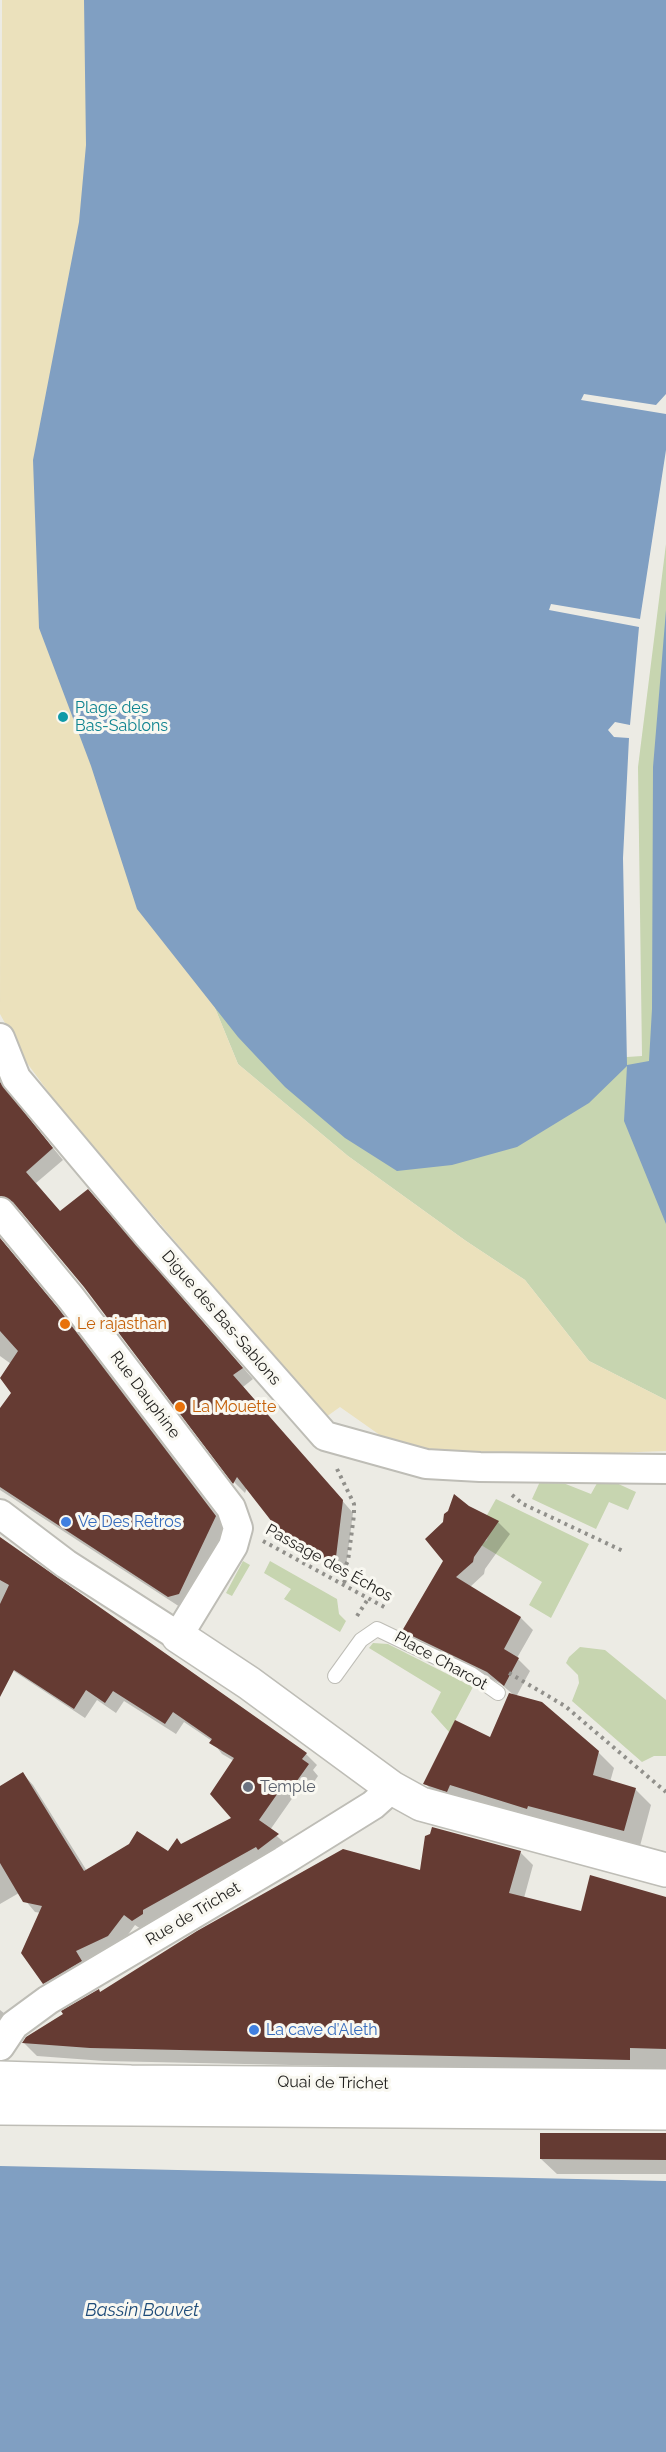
<!DOCTYPE html>
<meta charset="utf-8">
<style>
body{margin:0}
canvas{display:block;background:#ecebe4}
</style>
<canvas width="666" height="2452"></canvas>
<script>
const g = document.querySelector('canvas').getContext('2d');
g.lineJoin = 'round';
function fillPath(path, color) { g.fillStyle = color; g.fill(path, 'evenodd'); }
const poly = rows => new Path2D(rows.map(r => 'M' + r).join(''));
function strokePath(path, color, width, dash) { g.strokeStyle = color; g.lineWidth = width; g.lineCap = dash ? 'butt' : 'round'; g.setLineDash(dash || []); g.stroke(path); }
function write(font, color, halo, rows, align = 'center') {
  g.font = font + ' Raleway,sans-serif'; g.lineWidth = 6; g.setLineDash([]); g.textBaseline = 'middle'; g.strokeStyle = halo; g.fillStyle = color; for (const [text, x, y, turn = 0] of rows) {
    g.save(); g.translate(x, y); g.rotate((+turn || 0) * Math.PI / 180); g.textAlign = isNaN(turn) ? turn : align; if (halo) g.strokeText(text, 0, 0); g.fillText(text, 0, 0); g.restore();
  }
}
fillPath(poly([
 [666,544,666,1400,589,1361,525,1280,466,1241,348,1156,238,1064,171,901,627,1057,642,1056,638,767],
 [543,1475,591,1494,601,1476,636,1492,628,1510,609,1502,596,1529,532,1499],
 [496,1499,589,1544,551,1618,529,1605,542,1582,481,1545,487,1540,489,1532,487,1515],
 [243,1561,250,1565,232,1596,226,1593],
 [270,1561,337,1599,339,1614,346,1621,340,1632,284,1599,291,1589,264,1573],
 [373,1643,388,1644,473,1687,449,1732,431,1712,441,1692,369,1648],
 [580,1647,605,1650,666,1700,666,1756,654,1756,642,1762,572,1701,579,1683,578,1675,566,1663,569,1657]
]), '#c7d5b0');
fillPath(poly([
 [2,0,127,0,171,901,238,1064,348,1156,466,1241,525,1280,589,1361,666,1400,666,1451,450,1459,394,1445,340,1407,326,1417,58,1105,27,1063,0,1014]
]), '#ebe1bc');
fillPath(poly([
 [84,0,666,0,666,394,656,405,584,394,581,400,666,414,666,450,640,619,551,604,549,610,639,627,630,725,615,722,608,730,614,737,629,738,623,858,627,1065,649,1061,652,1009,653,767,666,610,666,1224,624,1121,627,1066,589,1103,517,1147,452,1165,397,1171,345,1138,285,1087,238,1037,137,909,91,766,39,628,33,460,79,222,86,145],
 [0,2166,666,2181,666,2452,0,2452]
]), '#809fc2');
fillPath(poly([
 [0,1074,14,1101,63,1160,36,1183,61,1213,98,1201,253,1379,243,1387,353,1513,345,1574,295,1547,284,1535,247,1488,245,1493,235,1483,85,1287,22,1211,10,1206,0,1210],
 [0,1238,69,1321,226,1528,213,1558,180,1607,0,1490,0,1432,25,1374,0,1356],
 [468,1507,498,1522,510,1534,485,1569,484,1574,470,1587,521,1618,533,1630,517,1658,530,1671,516,1697,598,1752,614,1768,610,1782,635,1789,651,1805,640,1846,440,1799,425,1783,491,1739,516,1697,501,1684,415,1643,403,1631,445,1561],
 [0,1538,306,1754,317,1765,313,1770,318,1776,305,1795,298,1790,270,1830,288,1846,144,1931,135,1925,119,1947,55,1994,44,1983,41,1913,35,1912,19,1893,0,1904,0,1788,23,1774,33,1785,87,1871,169,1853,233,1819,234,1761,222,1754,212,1741,184,1722,176,1734,124,1701,116,1713,97,1700,85,1718,15,1672,0,1657],
 [520,1852,533,1865,524,1898,582,1912,666,1898,666,2073,104,2061,37,2056,24,2043,101,1994,422,1872],
 [0,2010,14,2021,0,2030],
 [666,2134,666,2174,557,2174,541,2159]
]), '#0003');
fillPath(poly([
 [0,1082,53,1148,26,1172,60,1211,88,1189,243,1368,233,1375,343,1500,335,1565,283,1536,237,1477,233,1484,84,1287,13,1202,0,1196],
 [0,1238,58,1308,216,1516,179,1594,168,1597,0,1487,0,1408,11,1393,0,1378,18,1351,0,1331],
 [454,1494,469,1506,499,1521,474,1557,473,1562,456,1577,521,1617,504,1649,519,1658,504,1686,487,1672,402,1631,443,1561,425,1539,443,1522,444,1514,448,1511],
 [0,1537,307,1753,302,1759,309,1764,294,1785,287,1780,259,1820,279,1834,258,1850,256,1847,143,1910,143,1914,132,1921,124,1915,108,1936,76,1951,82,1961,43,1984,21,1953,42,1906,23,1902,0,1863,0,1786,23,1772,84,1871,129,1844,137,1831,168,1851,177,1838,181,1844,231,1818,210,1794,234,1758,209,1743,212,1739,173,1712,165,1724,113,1691,105,1703,86,1690,74,1709,14,1670,0,1697,0,1604,9,1585,0,1580],
 [509,1693,542,1702,599,1751,593,1775,636,1788,624,1831,528,1806,527,1809,450,1785,447,1792,423,1784,455,1720,490,1737],
 [432,1827,521,1851,509,1893,581,1911,590,1875,666,1897,666,2049,630,2048,630,2060,90,2048,22,2043,26,2037,63,2014,61,2011,99,1989,100,1992,197,1931,343,1849,420,1870,425,1836,430,1834],
 [540,2133,666,2133,666,2160,540,2159]
]), '#653b33');
const lane = poly([
 [335,1676,361,1640,377,1629,471,1674,498,1693]
]);
const street = poly([
 [0,1038,16,1078,148,1235,325,1436,426,1464,480,1467,666,1469],
 [0,1212,71,1298,231,1508,238,1528,233,1546,178,1636,66,1564,0,1514],
 [0,2046,14,2025,48,2000,283,1861,373,1805,392,1788]
]);
const secondary = poly([
 [178,1636,249,1683,392,1788,421,1804,666,1870],
 [0,2078,131,2082,666,2086],
 [0,2108,666,2113]
]);
strokePath(lane, '#bebdb6', 16);
strokePath(street, '#bebdb6', 32);
strokePath(secondary, '#bebdb6', 36);
strokePath(poly([
 [337,1469,354,1504,354,1515,348,1561,343,1570,348,1573,343,1585],
 [512,1495,523,1504,623,1551],
 [263,1541,386,1608],
 [357,1616,368,1599],
 [509,1673,565,1706,666,1792]
]), '#91908b', 4, [3, 4.5]);
strokePath(lane, '#fff', 14);
strokePath(street, '#fff', 28);
strokePath(secondary, '#fff', 33);
for (const [x, y, r, color] of [
 [63,717,6,"#0f9aa8"],
 [65,1324,6,"#e8710a"],
 [180,1407,6,"#e8710a"],
 [66,1522,6,"#3f7fe0"],
 [248,1787,6,"#6b7280"],
 [254,2030,6,"#3f7fe0"]
]) { const dot = new Path2D(); dot.arc(x, y, r, 0, 2 * Math.PI); g.fillStyle = color; g.fill(dot); strokePath(dot, '#f9f8f1', 2); }
write('16px', '#0d838f', '#f9f8f1', [
 ["Plage des",75,708],
 ["Bas-Sablons",75,726]
], 'left');
write('16px', '#1f1e1c', '#f9f8f1', [
 ["Digue des Bas-Sablons",221,1318,49],
 ["Rue Dauphine",145,1395,53],
 ["Passage des Échos",329,1563,29],
 ["Place Charcot",441,1661,29],
 ["Rue de Trichet",193,1914,-31],
 ["Quai de Trichet",333,2083,1]
]);
write('16px', '#c56008', '#f9f8f1', [
 ["Le rajasthan",77,1324],
 ["La Mouette",192,1407]
], 'left');
write('16px', '#366cbe', '#f9f8f1', [
 ["Ve Des Retros",78,1522],
 ["La cave d’Aleth",266,2030]
], 'left');
write('16px', '#5b616d', '#f9f8f1', [
 ["Temple",260,1787]
], 'left');
write('italic 18px', '#1e4c79', '#f9f8f1', [
 ["Bassin Bouvet",142,2311]
]);
</script>
